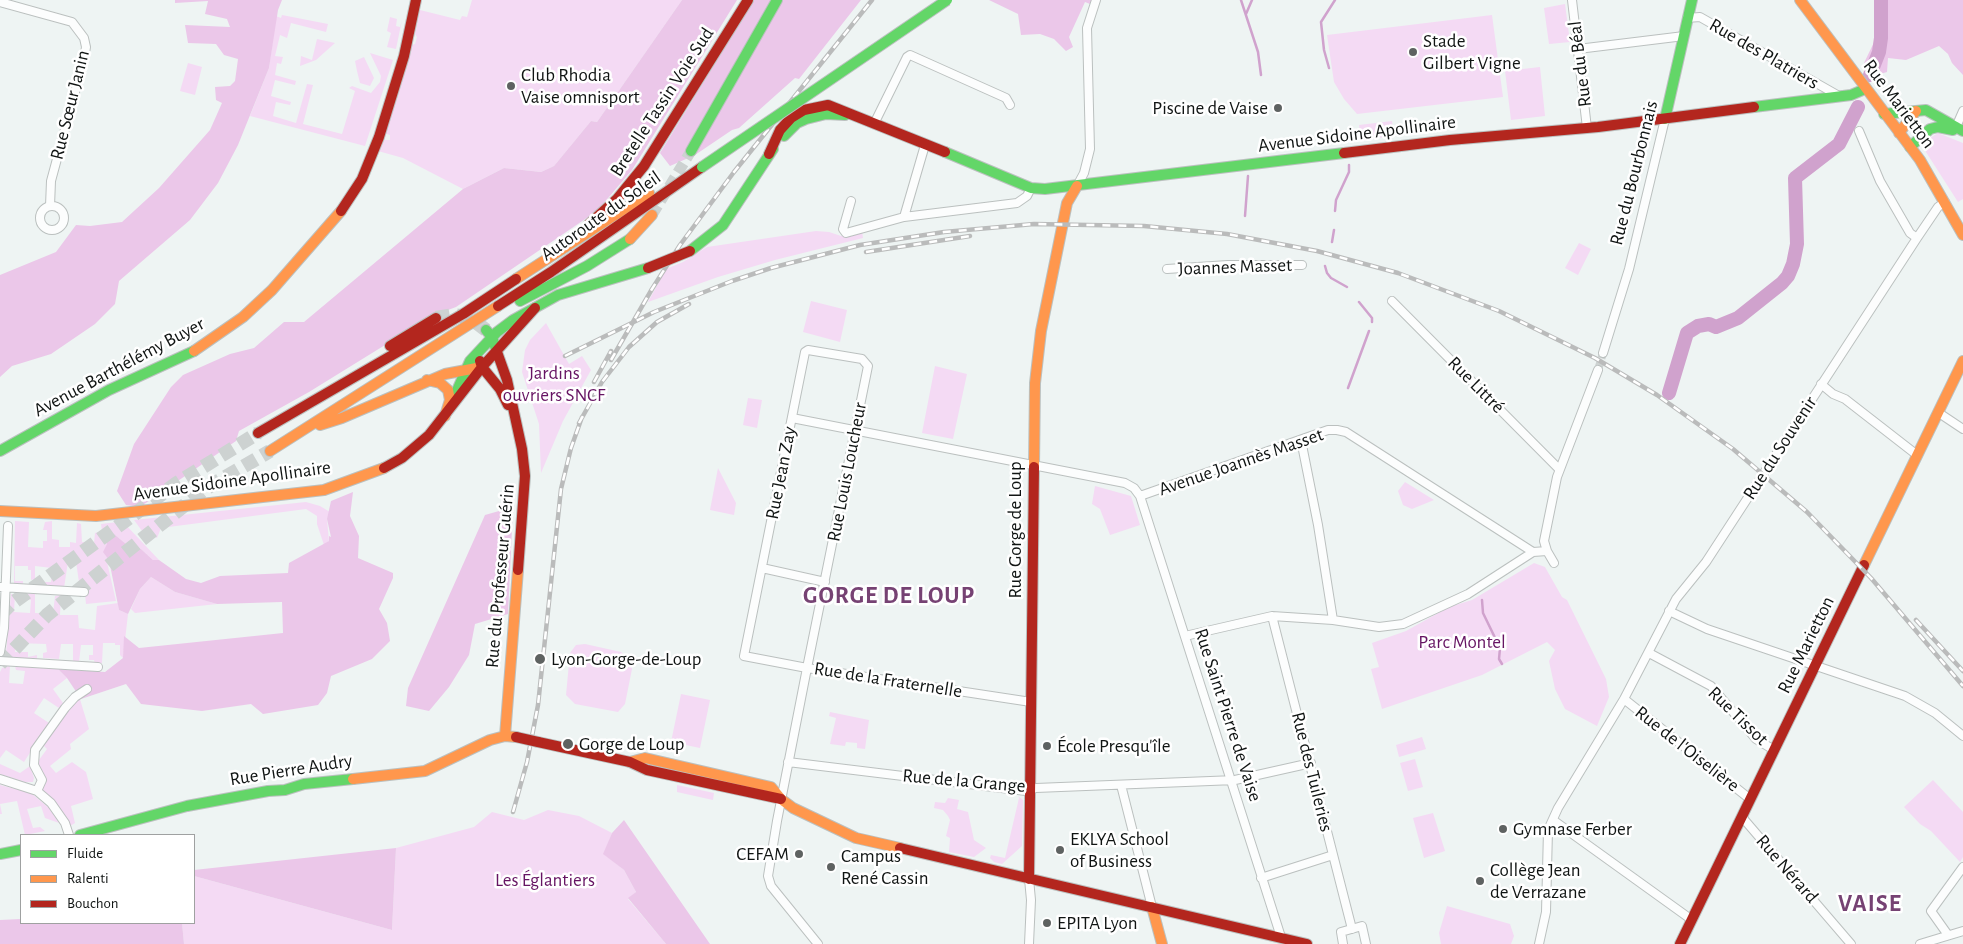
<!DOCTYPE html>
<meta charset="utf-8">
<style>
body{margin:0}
#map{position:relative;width:1963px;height:944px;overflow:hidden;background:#eef4f3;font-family:"Alegreya Sans",sans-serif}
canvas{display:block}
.legend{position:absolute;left:20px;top:834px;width:175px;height:90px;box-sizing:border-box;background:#fff;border:1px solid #9fa1a1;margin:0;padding:6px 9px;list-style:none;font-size:15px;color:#101413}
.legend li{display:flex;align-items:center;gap:10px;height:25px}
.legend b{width:25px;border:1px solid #9fa1a1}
</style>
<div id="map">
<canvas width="1963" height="944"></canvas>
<ul class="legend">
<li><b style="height:6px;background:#63d668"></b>Fluide</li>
<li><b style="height:6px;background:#ff974d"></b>Ralenti</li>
<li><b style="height:6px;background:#b3261e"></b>Bouchon</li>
</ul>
</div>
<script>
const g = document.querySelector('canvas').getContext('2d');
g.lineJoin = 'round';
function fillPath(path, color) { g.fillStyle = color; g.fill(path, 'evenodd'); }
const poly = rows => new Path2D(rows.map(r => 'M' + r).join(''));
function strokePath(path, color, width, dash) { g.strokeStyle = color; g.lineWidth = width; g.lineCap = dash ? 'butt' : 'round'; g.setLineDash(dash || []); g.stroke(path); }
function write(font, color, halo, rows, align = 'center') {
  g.font = font + ' "Alegreya Sans",sans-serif'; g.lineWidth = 5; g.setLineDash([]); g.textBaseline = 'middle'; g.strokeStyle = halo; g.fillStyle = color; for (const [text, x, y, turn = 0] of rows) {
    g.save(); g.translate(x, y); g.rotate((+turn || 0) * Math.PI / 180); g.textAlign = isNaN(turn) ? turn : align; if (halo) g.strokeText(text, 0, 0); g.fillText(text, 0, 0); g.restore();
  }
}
fillPath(poly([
 [472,0,682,0,597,122,591,121,554,166,541,172,504,168,463,189,403,158,378,151,381,140,390,140,390,135,384,133,397,99,412,45,415,44,417,37,415,34,420,10,460,20,462,16,467,17],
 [1565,4,1570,42,1549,44,1544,8],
 [282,15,328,24,326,32,291,23,287,38,280,35,275,56,283,57,281,64,277,63,275,75,296,81,295,85,275,80,271,96,291,102,290,105,276,102,273,116,296,123,307,84,313,85,303,124,342,134,355,91,349,88,352,86,371,93,380,82,381,76,370,53,393,60,365,146,250,116,269,68,276,16,281,18],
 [1492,15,1503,97,1357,114,1344,99,1334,82,1327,35],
 [390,17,397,19,396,26,400,27,402,20,396,49,387,47,391,33,387,31],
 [317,39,335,43,316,60,300,66,301,56,312,60],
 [364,57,374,78,370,86,360,83,357,71,355,61],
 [188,63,202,67,195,95,180,91],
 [1540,67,1545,116,1511,120,1505,71],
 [1392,121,1394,136,1361,140,1359,125],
 [1938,133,1963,143,1963,199,1958,202,1924,149,1925,141],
 [816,231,829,232,841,236,862,231,863,238,775,260,718,277,648,302,666,269,683,262,707,247],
 [1579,243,1591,249,1578,275,1565,268],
 [811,301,847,310,840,342,803,332],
 [546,323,569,364,582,356,591,370,563,421,541,473,539,424,522,372,525,350,530,340],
 [935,366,967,374,953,439,922,433],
 [748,398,762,400,757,428,743,425],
 [718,468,736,503,734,515,710,510],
 [1405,482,1434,500,1412,509,1403,505,1398,491],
 [1095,486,1131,496,1140,525,1110,535,1100,509,1092,504],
 [306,502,320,506,330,512,327,519,329,541,324,545,317,524,317,516,306,509,161,528,157,538,142,531,134,520],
 [15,521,29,522,28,547,43,548,43,541,47,541,47,530,43,530,45,522,52,521,52,539,59,540,59,547,70,547,70,542,76,543,77,523,81,524,82,542,94,543,95,533,102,531,101,524,118,522,124,523,159,560,153,560,141,549,126,544,114,534,107,544,109,560,107,562,116,601,86,604,84,583,79,582,75,555,69,555,64,588,43,587,43,582,51,582,52,568,35,566,35,579,31,580,31,570,28,570,28,566,15,566,15,581,23,581,23,585,14,584],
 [1534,563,1545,567,1562,597,1567,600,1606,679,1609,697,1597,726,1565,709,1555,689,1549,661,1555,650,1547,642,1482,675,1382,709,1371,669,1379,667,1372,643,1406,631,1449,607,1472,600],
 [151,577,175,592,217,604,135,613,131,609,140,589],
 [22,593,35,594,35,613,53,614,55,596,61,595,60,615,78,615,79,628,95,630,97,606,118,603,119,610,128,614,123,658,120,655,120,645,115,645,115,643,103,643,102,663,95,664,94,660,89,660,89,655,93,655,93,645,81,645,79,662,73,662,73,644,61,644,59,659,43,658,43,653,47,652,46,644,16,643,15,652,28,652,28,657,37,655,37,660,7,658,6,654,11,594,15,594,14,612,30,613,31,600,23,599],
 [585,644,621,652,631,661,632,669,625,704,618,712,575,704,566,695,570,653,576,645],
 [10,666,9,683,23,684,25,671,16,670,15,666,58,669,67,678,53,689,63,703,59,708,44,698,34,713,49,723,24,762,6,750,0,758,0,672,2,668],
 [681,694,710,700,700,748,671,742],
 [79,696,89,729,70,744,71,749,50,766,56,773,72,762,86,772,93,799,71,806,75,823,70,826,58,807,41,791,36,764,47,749,42,744,65,711],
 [830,712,869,720,865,749,857,748,857,743,846,742,845,746,830,744,836,718,829,716],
 [1422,737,1426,749,1399,757,1396,745],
 [1415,759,1423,787,1408,791,1400,763],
 [0,764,20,773,30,766,34,778,33,782,25,782,0,774],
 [1933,780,1963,812,1963,857,1960,862,1931,831,1920,824,1904,807],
 [0,785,31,793,49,808,59,823,45,818,41,806,27,809,33,828,40,827,45,831,25,835,17,801,0,804,2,814,0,814],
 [677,785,714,793,713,800,677,792],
 [1018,796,1023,800,1022,846,1002,864,994,862,990,858,991,855,1005,858,1019,798],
 [948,798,959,800,957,809,968,812,974,840,986,848,974,857,949,852,950,838,946,836,950,820,948,816,943,810,934,808,935,802,945,803],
 [548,810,579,816,612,833,604,854,624,870,636,892,628,899,666,944,184,944,182,923,194,923,194,876,392,930,396,848,474,827,492,812,524,820],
 [1433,813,1445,851,1424,858,1413,818],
 [1447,906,1510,924,1514,936,1511,944,1441,944,1439,933]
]), '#f4daf4');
fillPath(poly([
 [175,0,282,0,278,10,269,68,238,145,218,183,190,220,119,281,115,304,95,324,51,354,12,366,0,377,0,275,56,252,76,225,90,226,122,222,159,188,210,130,222,103,216,100,215,87,230,86,235,81,238,59,224,55,216,44,188,43,185,25,230,27,227,19,205,14,208,1,175,3],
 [682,0,737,0,632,170,597,211,456,307,432,316,309,392,239,431,236,441,140,507,126,505,117,491,134,444,171,387,183,375,230,354,254,348,284,322,304,322,463,189,504,168,541,172,554,166,591,121,597,122],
 [754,0,861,0,799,79,795,78,739,128,732,130,695,155,670,166,660,153],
 [989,0,1092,0,1090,4,1085,2,1069,37,1073,47,1066,51,1054,39,1040,34,1021,35,1018,14],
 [1878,0,1963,0,1963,75,1952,63,1948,54,1939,46,1906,60,1888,58,1887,72,1877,75,1867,70,1864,63,1879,32],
 [353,492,350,516,359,536,358,558,393,573,393,578,379,609,387,623,390,641,372,659,331,676,327,693,318,705,263,714,251,704,202,711,141,704,126,684,81,699,67,678,58,669,105,672,123,658,124,636,139,648,283,633,282,602,217,604,175,592,151,577,140,589,128,614,119,610,109,560,103,552,107,544,102,532,107,531,114,534,126,544,141,549,153,560,159,560,186,579,201,583,220,576,288,573,289,563,329,541,329,536,331,537,327,519,331,501],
 [513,507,508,614,475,624,469,655,449,687,429,711,406,706,408,688,485,515],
 [624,820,710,944,666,944,628,898,636,892,624,870,603,854,612,833],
 [396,848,392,930,194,876,194,870],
 [21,919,21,923,182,923,184,944,0,944,0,920]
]), '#ebc7e9');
strokePath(poly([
 [1241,0,1258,52,1261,75],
 [1246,14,1252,0],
 [1329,68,1324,50,1321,22,1335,0],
 [1335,211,1336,200,1349,172,1349,165],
 [1245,216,1248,176],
 [1332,242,1334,230],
 [1325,266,1327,273,1331,278,1347,287],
 [1359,302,1372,318,1372,322],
 [1348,388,1369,331],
 [1482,600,1483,613,1500,648,1499,659,1502,664]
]), '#d0a2cd', 2.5);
strokePath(poly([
 [1870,75,1879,52,1881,38,1881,0],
 [1669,393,1687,333,1698,326,1709,324,1716,327,1738,318,1782,283,1788,276,1793,264,1797,244,1795,178,1839,144,1858,107]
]), '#d0a2cd', 14);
strokePath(poly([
 [1598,370,1603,353]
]), '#cdd2d1', 8, [8, 4]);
strokePath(poly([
 [652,215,691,151]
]), '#cdd2d1', 11, [11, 5.5]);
strokePath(poly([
 [436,318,453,315,469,317,486,330],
 [0,615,10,605,177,483,258,433],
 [0,664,47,615,205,489,270,451]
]), '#cdd2d1', 14, [14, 7]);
const street = poly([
 [1572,0,1587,128],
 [0,2,72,22,84,38,86,47,84,59,51,181,50,206],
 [1687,18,1700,17,1839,96],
 [1578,49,1684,36],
 [874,124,907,57,910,55,1006,98,1010,105],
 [1956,127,1963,111],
 [1859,131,1880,181,1910,233,1917,238],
 [1077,186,1084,173,1090,149,1087,28,1096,0],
 [851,201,843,229,846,233,904,217,1017,203,1027,196,1031,188],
 '40 218a12 12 0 1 1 24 0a12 12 0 1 1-24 0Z',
 [904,217,925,145],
 [1167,269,1228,265,1302,265],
 [1392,301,1559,469],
 [1603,353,1629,269,1665,119],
 [1821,384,1833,394,1845,399,1917,455],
 [1939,413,1963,429],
 [792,418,1125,483,1134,488,1140,496,1281,937],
 [1301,440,1318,525,1333,620],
 [1140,496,1328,430,1337,430,1346,432,1533,552,1547,551],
 [1554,563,1547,551,1544,541,1557,477,1598,370],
 [762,568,825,582],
 [0,587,84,592],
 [1669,611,1707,629,1905,696,1935,713,1963,736],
 [1272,616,1352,929],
 [1185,636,1272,616,1333,620,1379,627,1403,624,1468,594,1533,552],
 [0,652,4,628,8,526],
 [1649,653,1711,686,1756,739,1774,750],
 [0,661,98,667],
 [1624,699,1750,799],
 [788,762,1026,791,1036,788,1235,780,1311,763],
 [0,779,37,791,51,803,65,823,69,835],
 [1121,785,1152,907],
 [37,791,42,780,34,765,35,750,65,708,75,697,87,689],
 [1742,817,1851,944],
 [1553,820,1692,920],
 [1261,878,1333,855],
 [1948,935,1931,911,1963,867],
 [818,944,771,886,768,876,777,821,807,668,868,366,862,359,808,350,805,352,744,656,807,668,1031,702],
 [1029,944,1031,900,1029,879],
 [1343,944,1341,932,1362,926,1366,944],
 [1539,944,1546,912,1548,830,1558,808,1624,699,1676,599,1706,562,1917,238,1938,207,1945,202],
 [1920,944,1963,931]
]);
const fast = poly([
 [1754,107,1851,95,1865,89],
 [1884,114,1926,110,1963,131],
 [1665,119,1692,0],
 [784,136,797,123,806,119,826,114,845,115],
 [1910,147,1930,129,1938,127,1953,130,1956,127],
 [691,151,777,0],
 [945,152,1031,188,1045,189,1344,153],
 [690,251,723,225,773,149],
 [520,301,587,266,630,239],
 [486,330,492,337,497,352],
 [452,402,470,361,497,332,513,320,558,295,648,268],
 [0,451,109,390,194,351],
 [80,835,187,806,268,791,285,790,304,784,353,779],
 [0,854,21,850]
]);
const slow = poly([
 [1800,0,1920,160,1963,235],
 [1899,133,1916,111],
 [630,239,652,215],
 [516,279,649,193],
 [194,351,243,317,272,290,341,211],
 [427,380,440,383,448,390,450,400,445,416],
 [320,425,342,418,445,374,482,367],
 [270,451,498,306],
 [1034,467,1035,383,1041,331,1067,203,1077,186],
 [0,511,96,516,324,490,384,468],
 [1864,565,1963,361],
 [505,736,518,570],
 [630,762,645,758,771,787,781,799,793,808,856,838,900,848],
 [353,779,425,771,490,740,505,736,516,737],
 [1152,907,1162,944]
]);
const jam = poly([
 [1344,153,1450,140,1598,127,1754,107],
 [769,154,780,130,791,118,804,110,828,105,945,152],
 [341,211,362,179,379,137,404,56,416,0],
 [588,225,617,199,644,166,748,0],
 [498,306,551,272,702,167],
 [390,346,436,318],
 [497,352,507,380,522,449,525,476,518,570],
 [480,361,482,367,500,389,508,405],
 [258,433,463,314,516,279],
 [384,468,402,458,429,435,482,367,535,308],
 [538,742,630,762,647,770,781,799],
 [900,848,1307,944],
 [1029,879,1034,467],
 [1680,944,1864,565]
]);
strokePath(street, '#bbc0bf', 10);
strokePath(fast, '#bbc0bf', 12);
strokePath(slow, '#bbc0bf', 12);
strokePath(jam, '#bbc0bf', 12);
strokePath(street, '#fcfdfd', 8);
strokePath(fast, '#63d668', 10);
strokePath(slow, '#ff974d', 10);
strokePath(jam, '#b3261e', 10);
const rail = poly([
 [866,252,970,236],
 [565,356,654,312,732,281,771,268,860,245,944,232,1034,224,1144,226,1227,234,1317,251,1398,273,1499,311,1595,358,1657,395,1733,449,1807,512,1871,578,1963,686],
 [611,360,652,289,680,245,734,172,872,0],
 [594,382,611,351],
 [579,423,602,382,629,347,657,322,689,304],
 [1916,620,1963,671],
 [513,812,527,762,538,705,561,489,571,448,582,417]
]);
strokePath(rail, '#babbbb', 4.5);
strokePath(rail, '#fff', 2.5, [8]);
const fastBridge = poly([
 [702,167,947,0]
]);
const jamBridge = poly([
 [648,268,690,251],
 [516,737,538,742]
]);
strokePath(fastBridge, '#bbc0bf', 12, []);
strokePath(jamBridge, '#bbc0bf', 12, []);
strokePath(fastBridge, '#63d668', 10);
strokePath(jamBridge, '#b3261e', 10);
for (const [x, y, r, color] of [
 [1413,52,5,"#5e6261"],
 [511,86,5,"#5e6261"],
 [1278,108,5,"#5e6261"],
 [540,659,6,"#5e6261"],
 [568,744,6,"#5e6261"],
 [1047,746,5,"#5e6261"],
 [1503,829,5,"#5e6261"],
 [1060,850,5,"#5e6261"],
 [799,854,5,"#5e6261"],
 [831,867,5,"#5e6261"],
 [1480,881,5,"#5e6261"],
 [1047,923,5,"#5e6261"]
]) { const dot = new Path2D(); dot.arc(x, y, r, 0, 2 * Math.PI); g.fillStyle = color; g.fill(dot); strokePath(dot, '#fff', 2); }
write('19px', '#101413', '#fff', [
 ["Stade",1423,41],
 ["Gilbert Vigne",1423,63],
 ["Club Rhodia",521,75],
 ["Vaise omnisport",521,97],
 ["Piscine de Vaise",1268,108,"right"],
 ["Lyon-Gorge-de-Loup",551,659],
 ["Gorge de Loup",579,744],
 ["École Presqu'île",1057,746],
 ["Gymnase Ferber",1513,829],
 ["EKLYA School",1070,839],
 ["of Business",1070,861],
 ["CEFAM",789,854,"right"],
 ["Campus",841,856],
 ["René Cassin",841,878],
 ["Collège Jean",1490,870],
 ["de Verrazane",1490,892],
 ["EPITA Lyon",1057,923]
], 'left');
write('19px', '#101413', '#fff', [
 ["Rue des Platriers",1764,54,30],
 ["Rue du Béal",1580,64,-97],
 ["Bretelle Tassin Voie Sud",662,102,-57],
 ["Rue Marietton",1899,104,53],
 ["Rue Sœur Janin",70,105,-76],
 ["Avenue Sidoine Apollinaire",1357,134,-7],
 ["Rue du Bourbonnais",1634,173,-76],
 ["Autoroute du Soleil",601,216,-35],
 ["Joannes Masset",1235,267,-2],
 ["Avenue Barthélémy Buyer",119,367,-28],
 ["Rue Littré",1476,385,45],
 ["Rue du Souvenir",1780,448,-57],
 ["Avenue Joannès Masset",1241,462,-19],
 ["Rue Louis Loucheur",847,472,-79],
 ["Rue Jean Zay",781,473,-79],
 ["Avenue Sidoine Apollinaire",232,481,-8],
 ["Rue Gorge de Loup",1015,530,-90],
 ["Rue du Professeur Guérin",500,576,-85],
 ["Rue Marietton",1806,645,-64],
 ["Rue de la Fraternelle",888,680,9],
 ["Rue Saint Pierre de Vaise",1228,715,72],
 ["Rue Tissot",1738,716,44],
 ["Rue de l'Oiselière",1687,749,38],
 ["Rue Pierre Audry",291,770,-9],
 ["Rue des Tuileries",1312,772,76],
 ["Rue de la Grange",964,781,5],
 ["Rue Nérard",1787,869,49]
]);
write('19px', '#661463', '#fff', [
 ["Jardins",554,373],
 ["ouvriers SNCF",554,395],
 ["Parc Montel",1462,642],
 ["Les Églantiers",545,880]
]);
g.letterSpacing = '1px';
write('bold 24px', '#764273', '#fff', [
 ["GORGE DE LOUP",889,596],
 ["VAISE",1870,904]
]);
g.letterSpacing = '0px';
</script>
